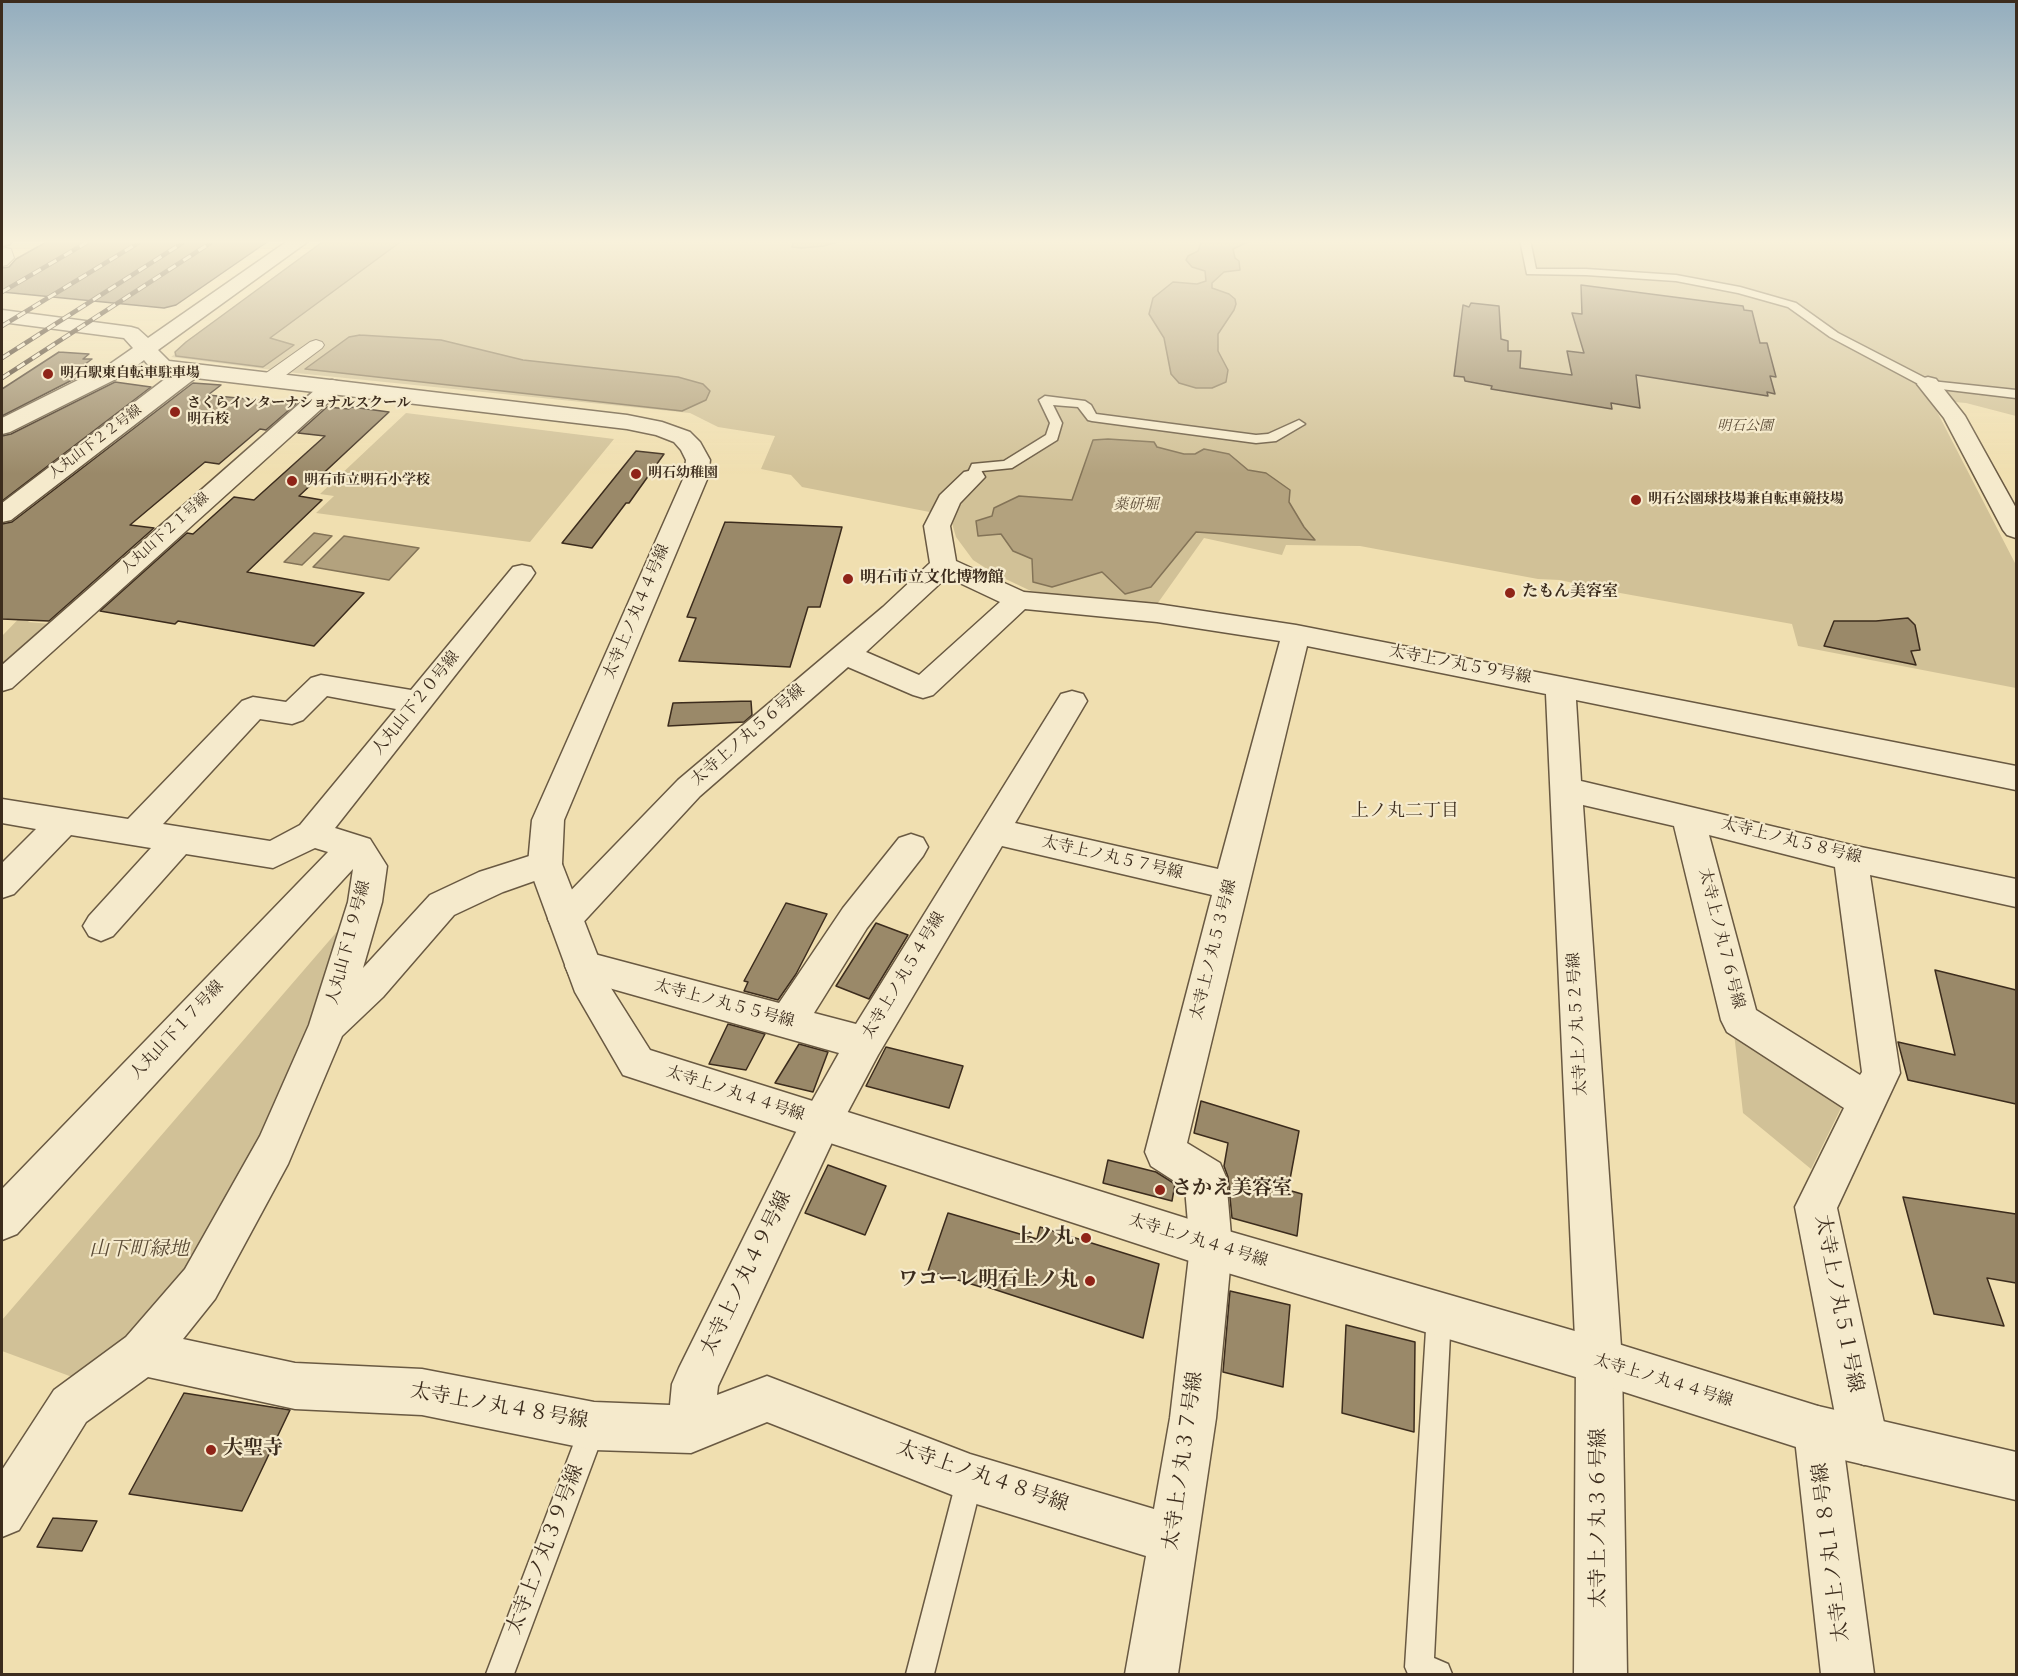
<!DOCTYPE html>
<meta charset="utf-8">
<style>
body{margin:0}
#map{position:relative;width:2018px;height:1676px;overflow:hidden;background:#f0dfb0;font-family:Vollkorn,serif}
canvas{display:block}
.frame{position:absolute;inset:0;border:3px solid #3c2c1d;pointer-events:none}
</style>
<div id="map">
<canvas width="2018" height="1676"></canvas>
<div class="frame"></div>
</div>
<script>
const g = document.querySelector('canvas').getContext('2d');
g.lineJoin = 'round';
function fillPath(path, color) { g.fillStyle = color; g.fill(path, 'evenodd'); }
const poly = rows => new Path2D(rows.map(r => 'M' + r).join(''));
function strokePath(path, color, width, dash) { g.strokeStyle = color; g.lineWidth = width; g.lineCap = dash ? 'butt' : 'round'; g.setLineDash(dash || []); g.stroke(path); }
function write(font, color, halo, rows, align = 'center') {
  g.font = font + ' Vollkorn,"Noto Serif JP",serif'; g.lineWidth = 4.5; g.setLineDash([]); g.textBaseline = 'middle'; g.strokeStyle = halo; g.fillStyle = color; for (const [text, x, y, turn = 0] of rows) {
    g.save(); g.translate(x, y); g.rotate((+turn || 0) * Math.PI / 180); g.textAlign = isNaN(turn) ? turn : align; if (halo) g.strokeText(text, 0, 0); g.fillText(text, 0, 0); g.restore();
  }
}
fillPath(poly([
 [330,240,2016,240,2016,416,1966,403,1931,400,2016,565,2016,688,1798,646,1792,624,1609,591,1560,580,1538,579,1360,546,1286,545,1282,555,1204,538,1155,607,1031,591,995,574,973,560,956,537,950,516,802,487,791,475,761,469,775,436,718,427,690,413,296,373,171,357],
 [406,413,614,439,530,542,316,513,334,496,320,494],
 [33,604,45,604,28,622,50,624,2,671,2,636],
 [341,927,324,1004,192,1278,83,1381,2,1351,2,1320],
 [1734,1033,1843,1104,1811,1169,1743,1113]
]), '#d1c197');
const water = poly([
 [325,240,403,240,270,338,294,345,263,367,176,356,175,352,186,342,325,240],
 [794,240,843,240,824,246,802,248,792,247,794,240],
 [1202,240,1252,240,1233,249,1235,258,1239,261,1240,270,1224,272,1212,283,1212,288,1229,294,1235,299,1236,304,1234,310,1218,334,1218,351,1228,370,1226,382,1212,388,1196,388,1179,383,1171,374,1164,338,1149,314,1153,298,1173,282,1197,284,1206,281,1205,271,1192,267,1186,260,1188,256,1198,251,1202,240],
 [360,335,441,340,523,360,678,377,703,384,710,391,706,400,682,411,305,369,349,337,360,335],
 [1108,439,1154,442,1157,447,1184,454,1195,454,1204,449,1229,454,1248,470,1266,473,1290,490,1289,502,1304,527,1315,540,1196,532,1151,587,1125,594,1102,572,1052,587,1033,582,1032,559,1013,551,1001,534,978,536,976,521,992,516,994,508,1019,496,1072,500,1093,440,1108,439],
 [314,533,332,536,302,565,284,562,314,533],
 [344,536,419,548,389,580,313,567,344,536]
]);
fillPath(water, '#b3a27e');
strokePath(water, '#837357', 1.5);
const building = poly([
 [50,240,270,240,176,305,164,308,2,292,2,268,9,267,16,259,50,240],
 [1581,285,1743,306,1744,310,1752,311,1760,343,1767,343,1776,377,1770,376,1775,394,1767,392,1768,396,1636,375,1640,408,1611,403,1612,409,1491,389,1492,386,1465,381,1464,377,1454,376,1463,305,1469,307,1471,303,1499,306,1501,339,1508,341,1508,351,1521,351,1520,368,1572,375,1567,351,1584,353,1572,313,1582,314,1581,285],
 [59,352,89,354,83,359,92,359,69,376,78,377,2,416,2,389,59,352],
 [115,382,151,387,2,501,2,436,11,434,115,382],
 [193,383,221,385,208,395,296,404,266,430,260,429,219,464,205,462,130,525,154,528,49,621,2,619,2,524,12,522,193,383],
 [327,407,349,409,352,407,389,412,299,496,322,500,247,572,364,593,314,646,178,621,175,624,100,611,187,533,193,534,234,497,254,500,325,436,298,433,327,407],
 [636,451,664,454,629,503,626,503,592,548,562,543,636,451],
 [725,522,842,527,820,607,808,607,790,667,679,661,696,618,687,617,725,522],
 [1908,618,1915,625,1920,650,1911,651,1916,665,1824,646,1834,621,1876,621,1908,618],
 [751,701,752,715,744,722,668,726,673,703,751,701],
 [786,903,827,914,796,974,778,1000,744,991,748,982,744,981,786,903],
 [876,923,908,935,869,999,836,986,876,923],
 [1935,970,2016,990,2016,1104,1908,1080,1898,1042,1955,1055,1935,970],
 [728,1024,765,1034,746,1070,709,1064,728,1024],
 [799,1044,828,1052,813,1092,775,1083,799,1044],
 [886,1047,963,1066,949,1108,866,1086,886,1047],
 [1201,1101,1299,1131,1288,1190,1302,1194,1297,1236,1232,1218,1228,1177,1224,1166,1228,1143,1194,1133,1201,1101],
 [1108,1160,1156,1172,1175,1184,1172,1201,1103,1183,1108,1160],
 [828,1165,886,1186,865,1235,805,1213,828,1165],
 [1903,1197,2016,1214,2016,1283,1987,1278,2004,1326,1934,1314,1903,1197],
 [948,1213,1037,1239,1040,1227,1159,1264,1143,1338,981,1285,981,1287,928,1271,948,1213],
 [1230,1291,1290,1305,1283,1387,1223,1372,1230,1291],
 [1346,1325,1415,1342,1414,1432,1342,1413,1346,1325],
 [184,1393,290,1410,242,1511,129,1494,184,1393],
 [53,1518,97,1521,82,1551,37,1547,53,1518]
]);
fillPath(building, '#9a8969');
strokePath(building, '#3c2c1d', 1.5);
const service = poly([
 [1520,240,1530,240,1536,269,1586,269,1676,275,1740,287,1796,303,1838,333,1931,381,2016,390,2016,398,1924,387,1830,337,1788,307,1738,293,1676,281,1586,275,1527,274,1520,240],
 [1045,396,1085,401,1091,405,1096,414,1256,435,1268,434,1299,420,1305,424,1276,441,1256,443,1092,421,1088,420,1078,407,1053,405,1062,423,1057,440,1012,468,982,471,978,480,968,480,966,477,972,464,1004,461,1046,435,1050,423,1039,400,1045,396],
 [1439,1302,1448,1305,1451,1314,1434,1658,1448,1664,1452,1674,1408,1674,1405,1667,1427,1314,1430,1305,1439,1302],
 [593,1414,602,1418,606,1427,514,1674,486,1674,580,1427,584,1418,593,1414],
 [970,1465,979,1469,983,1478,934,1674,906,1674,957,1478,961,1469,970,1465]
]);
const pedestrian = poly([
 [6,248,11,249,14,258,7,265,2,266,2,249,6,248],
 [316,340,322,342,324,345,322,348,274,384,262,384,259,380,262,376,310,342,316,340]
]);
const minor = poly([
 [2,240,12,240,10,244,2,246,2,240],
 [190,364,198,366,201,371,198,376,11,520,2,522,2,503,182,366,190,364],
 [332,380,340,382,343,387,340,392,12,688,2,691,2,665,324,382,332,380],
 [973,470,982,472,985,477,960,503,950,526,956,561,1024,592,1157,604,1296,625,2016,766,2016,790,1576,700,1581,781,1851,845,2016,879,2016,907,1870,875,1900,1073,1837,1208,1888,1441,1881,1458,1864,1465,1847,1458,1844,1451,1874,1674,1821,1674,1794,1430,1801,1413,1818,1406,1835,1414,1795,1207,1844,1108,1727,1032,1721,1020,1674,826,1583,805,1622,1361,1627,1674,1574,1674,1576,1361,1546,694,1307,646,1187,1143,1220,1163,1226,1177,1232,1247,1216,1418,1178,1674,1125,1674,1146,1556,970,1502,767,1422,691,1453,594,1450,422,1415,295,1409,148,1377,86,1422,19,1530,2,1537,2,1470,54,1390,126,1337,185,1269,260,1136,309,1025,348,902,353,869,17,1234,2,1240,2,1189,328,852,315,848,273,868,186,854,113,936,101,941,89,936,83,926,89,916,151,848,71,835,14,894,2,898,2,863,36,829,2,823,2,799,128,819,242,701,253,697,286,702,311,678,321,675,411,690,513,567,522,565,531,567,535,573,531,579,335,828,370,839,387,866,382,902,363,968,430,895,479,872,545,851,557,855,562,864,557,873,503,892,454,915,383,997,342,1036,288,1164,215,1299,183,1339,295,1363,422,1369,594,1402,670,1405,672,1384,679,1368,807,1110,839,1053,570,977,565,966,570,955,583,951,779,1003,843,908,899,838,911,834,923,838,928,847,923,856,867,928,814,1013,856,1024,1061,694,1072,691,1083,694,1087,701,1015,823,1218,869,1280,641,1157,622,1025,609,933,695,923,698,913,695,848,667,700,796,577,929,565,933,553,929,548,919,553,909,678,780,883,607,930,563,924,526,940,495,964,472,973,470],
 [947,577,1000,602,919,675,866,652,947,577],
 [327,696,396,709,300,825,270,841,163,824,260,719,292,724,303,720,327,696],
 [1709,835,1835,867,1862,1072,1860,1075,1756,1010,1709,835],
 [1002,846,1212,895,1145,1152,1151,1166,1185,1188,1190,1247,1170,1418,1154,1509,970,1454,767,1376,717,1395,718,1386,835,1136,878,1055,1002,846]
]);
const tertiary = poly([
 [289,240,310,240,158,350,169,361,627,415,662,422,690,432,700,442,710,460,708,477,564,820,562,864,609,985,650,1050,1211,1226,1599,1338,1818,1406,2016,1452,2016,1500,1818,1454,1599,1384,1211,1268,623,1075,575,992,528,864,532,820,684,477,686,460,681,450,674,442,656,435,627,429,162,374,154,372,144,360,126,374,10,432,2,434,2,418,110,364,133,348,124,338,2,322,2,310,131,327,138,329,148,338,289,240],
 [1928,377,1936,379,1965,416,2016,508,2016,538,2007,535,2003,530,1944,418,1917,384,1920,379,1928,377]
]);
strokePath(service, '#695942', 3);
strokePath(pedestrian, '#695942', 2);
strokePath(minor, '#695942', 3);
strokePath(tertiary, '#695942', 3);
fillPath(service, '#f5eacc');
fillPath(pedestrian, '#f5eacc');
fillPath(minor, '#f5eacc');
fillPath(tertiary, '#f5eacc');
const rail = poly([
 [2,292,91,240],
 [2,326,143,240],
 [2,358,187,240],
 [2,378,215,240]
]);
strokePath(rail, '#3c2c1d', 4.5);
strokePath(rail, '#f5eacc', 3, [9]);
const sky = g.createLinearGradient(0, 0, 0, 474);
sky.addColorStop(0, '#93adbe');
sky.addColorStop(0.51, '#f8f1db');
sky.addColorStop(1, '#f8f1db00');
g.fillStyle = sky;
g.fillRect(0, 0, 2018, 474);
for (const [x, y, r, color] of [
 [48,374,6,"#8f2418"],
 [175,412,6,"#8f2418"],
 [636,474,6,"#8f2418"],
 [292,481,6,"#8f2418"],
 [1636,500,6,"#8f2418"],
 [848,579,6,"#8f2418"],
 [1510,593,6,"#8f2418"],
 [1160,1190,6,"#8f2418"],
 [1086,1238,6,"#8f2418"],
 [1090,1281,6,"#8f2418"],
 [211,1450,6,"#8f2418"]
]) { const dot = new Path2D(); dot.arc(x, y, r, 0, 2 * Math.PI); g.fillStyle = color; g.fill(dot); strokePath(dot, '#f5eacc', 2); }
write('bold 14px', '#3c2c1d', '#f5eacc', [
 ["明石駅東自転車駐車場",60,374],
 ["さくらインターナショナルスクール",187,404],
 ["明石校",187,420],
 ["明石幼稚園",648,474],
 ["明石市立明石小学校",304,481],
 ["明石公園球技場兼自転車競技場",1648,500]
], 'left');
write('italic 14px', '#5a4a35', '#f5eacc', [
 ["明石公園",1745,427]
]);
write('14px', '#3c2c1d', '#f5eacc', [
 ["人丸山下２２号線",96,443,-37],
 ["人丸山下２１号線",166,534,-42]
]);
write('italic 15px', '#604f3a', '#f5eacc', [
 ["薬研堀",1136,506]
]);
write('bold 16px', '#3c2c1d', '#f5eacc', [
 ["明石市立文化博物館",860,579],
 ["たもん美容室",1522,593]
], 'left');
write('16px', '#3c2c1d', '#f5eacc', [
 ["太寺上ノ丸４４号線",638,612,-67],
 ["太寺上ノ丸５９号線",1460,666,11],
 ["人丸山下２０号線",417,704,-51],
 ["太寺上ノ丸５６号線",749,736,-41],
 ["太寺上ノ丸５８号線",1791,842,14],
 ["太寺上ノ丸５７号線",1112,859,13],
 ["太寺上ノ丸７６号線",1720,939,76],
 ["人丸山下１９号線",350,943,-75],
 ["太寺上ノ丸５３号線",1215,950,-76],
 ["太寺上ノ丸５４号線",905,976,-59],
 ["太寺上ノ丸５５号線",724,1005,15],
 ["太寺上ノ丸５２号線",1579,1024,-93],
 ["人丸山下１７号線",178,1031,-47],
 ["太寺上ノ丸４４号線",735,1095,18],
 ["太寺上ノ丸４４号線",1198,1242,17],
 ["太寺上ノ丸４４号線",1663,1382,17]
]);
write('18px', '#3c2c1d', '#f5eacc', [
 ["上ノ丸二丁目",1405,813]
]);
write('bold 20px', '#3c2c1d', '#f5eacc', [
 ["さかえ美容室",1172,1190],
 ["上ノ丸",1074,1238,"right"],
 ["ワコーレ明石上ノ丸",1078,1281,"right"],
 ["大聖寺",223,1450]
], 'left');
write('italic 20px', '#5a4a35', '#f5eacc', [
 ["山下町緑地",139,1251]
]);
write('20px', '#3c2c1d', '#f5eacc', [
 ["太寺上ノ丸４９号線",748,1274,-64],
 ["太寺上ノ丸５１号線",1837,1304,79],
 ["太寺上ノ丸４８号線",499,1408,10],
 ["太寺上ノ丸３７号線",1185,1461,-82],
 ["太寺上ノ丸４８号線",982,1478,19],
 ["太寺上ノ丸３６号線",1600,1518,-90],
 ["太寺上ノ丸３９号線",547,1550,-69],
 ["太寺上ノ丸１８号線",1833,1552,-97]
]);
</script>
